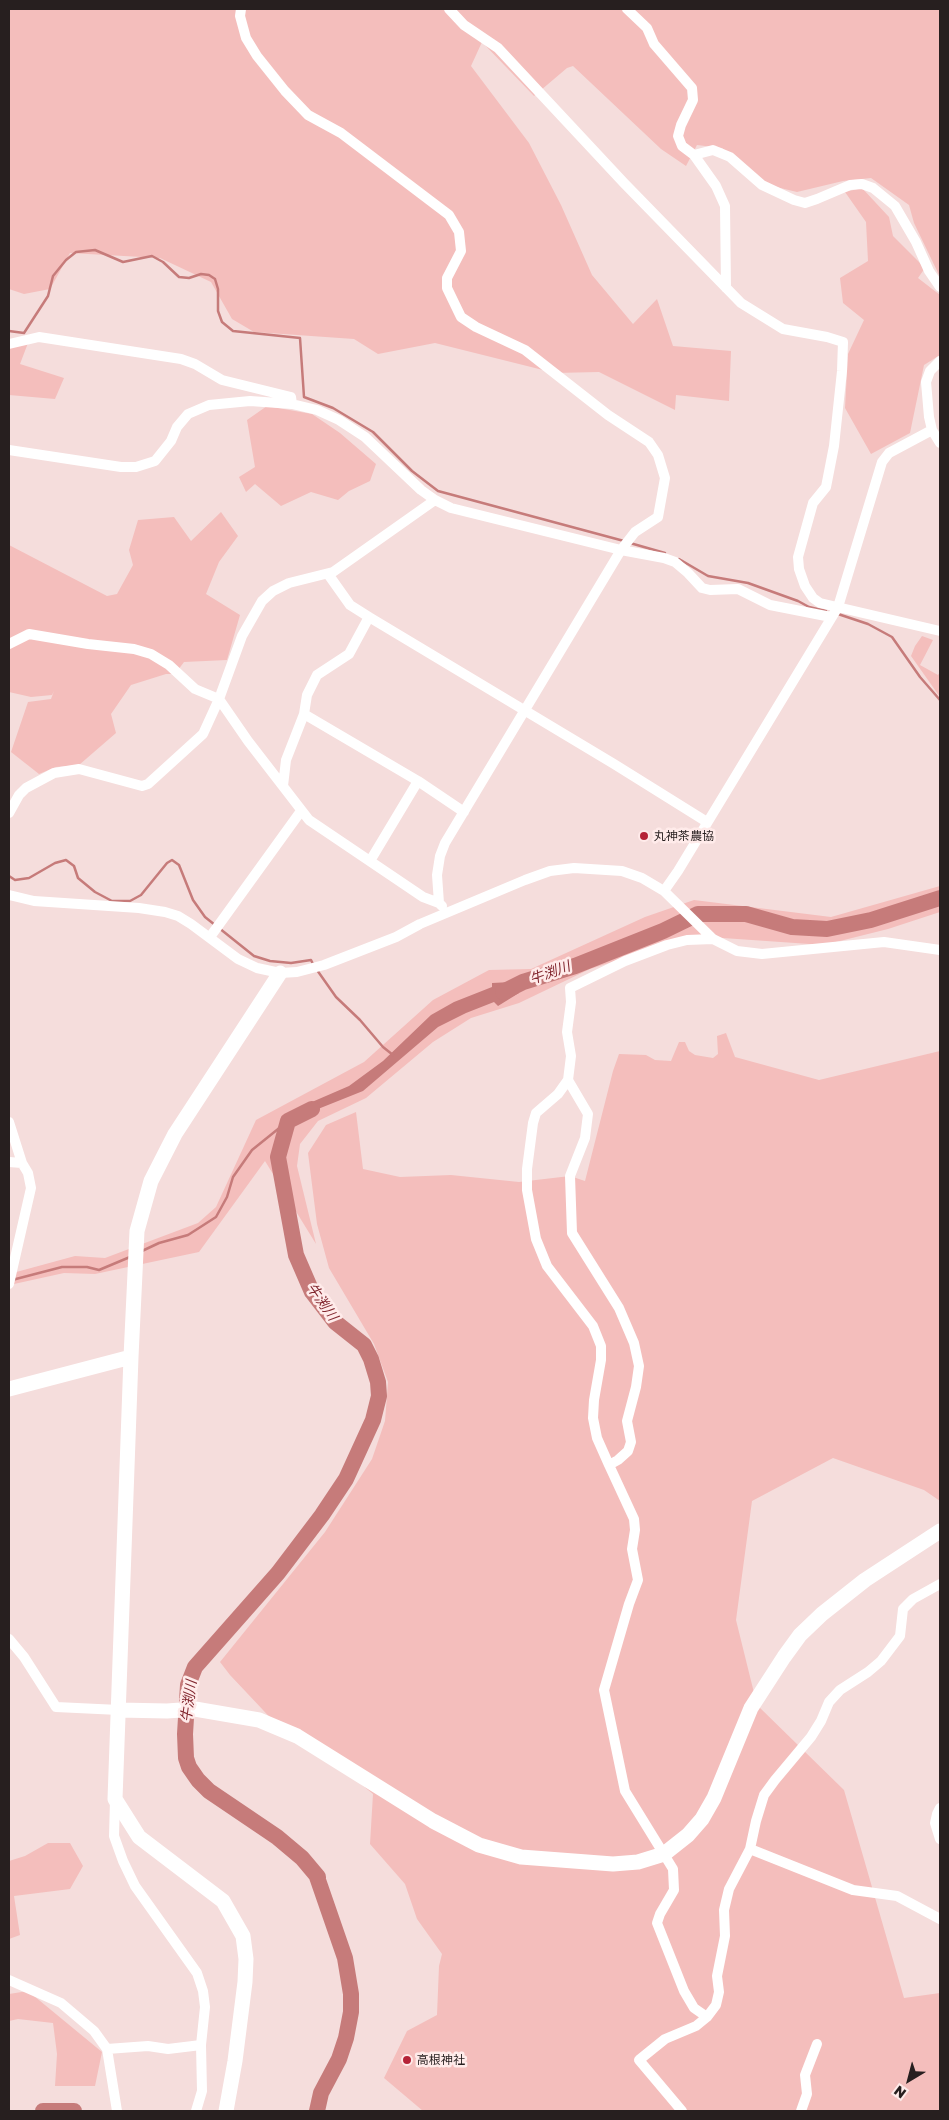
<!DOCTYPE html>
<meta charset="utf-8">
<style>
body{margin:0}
#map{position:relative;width:949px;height:2120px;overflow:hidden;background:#f5dddc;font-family:"Golos Text",sans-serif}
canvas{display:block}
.frame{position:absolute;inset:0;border:10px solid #271f1f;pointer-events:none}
.north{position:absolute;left:884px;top:2055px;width:50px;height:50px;-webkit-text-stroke:4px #ffebea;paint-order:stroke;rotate:217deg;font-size:14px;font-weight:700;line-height:20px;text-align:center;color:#271f1f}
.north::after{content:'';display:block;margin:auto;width:18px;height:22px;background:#271f1f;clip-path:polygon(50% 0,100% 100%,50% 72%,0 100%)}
</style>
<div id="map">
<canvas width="949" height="2120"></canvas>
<div class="frame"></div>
<div class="north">N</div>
</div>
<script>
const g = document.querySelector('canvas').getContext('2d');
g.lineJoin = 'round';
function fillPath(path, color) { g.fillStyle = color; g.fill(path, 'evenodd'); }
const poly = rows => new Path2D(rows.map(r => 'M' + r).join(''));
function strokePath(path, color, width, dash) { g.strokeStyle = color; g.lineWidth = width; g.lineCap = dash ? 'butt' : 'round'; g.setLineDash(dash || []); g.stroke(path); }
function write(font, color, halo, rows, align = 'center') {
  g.font = font + ' "Golos Text","Noto Sans JP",sans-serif'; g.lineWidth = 5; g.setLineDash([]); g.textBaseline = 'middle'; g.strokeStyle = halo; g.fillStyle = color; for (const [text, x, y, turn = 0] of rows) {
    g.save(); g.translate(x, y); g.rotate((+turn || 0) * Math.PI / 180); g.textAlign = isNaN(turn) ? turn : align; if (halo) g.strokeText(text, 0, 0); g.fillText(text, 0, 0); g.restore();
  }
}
fillPath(poly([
 [9,9,940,9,940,277,914,223,909,205,871,178,843,181,797,192,772,186,759,179,722,148,697,145,686,166,661,149,573,66,567,68,534,96,482,42,471,66,529,143,561,205,592,275,633,324,657,299,673,346,731,351,729,401,676,395,675,410,599,372,555,373,435,343,378,354,354,339,254,332,232,319,211,282,160,258,70,253,50,289,24,294,9,289],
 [862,188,889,217,893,236,925,268,918,278,940,295,940,355,924,365,910,433,871,454,845,408,848,354,864,320,843,303,840,278,868,261,866,222,845,192],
 [28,343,20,364,64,378,55,399,9,395,9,347],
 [267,406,312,414,340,433,376,464,370,481,349,491,338,500,311,492,281,506,255,484,246,492,239,477,255,467,247,420],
 [221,512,238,536,219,562,206,594,240,615,227,660,184,662,175,674,166,674,131,685,111,714,116,733,79,765,56,767,39,774,11,752,28,702,51,699,54,691,52,695,31,697,9,692,9,545,107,596,117,594,133,565,129,550,138,520,174,517,191,541],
 [922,636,933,640,920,665,938,675,940,672,940,697,911,656,915,646],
 [940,886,940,912,888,929,824,945,694,936,590,969,519,1003,471,1018,433,1042,366,1098,318,1121,300,1144,297,1166,316,1244,265,1161,199,1252,95,1274,64,1273,14,1284,9,1289,9,1274,75,1256,105,1258,198,1223,216,1207,256,1120,364,1062,433,1000,489,970,531,969,645,917,694,900,831,917],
 [726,1033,735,1057,819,1080,940,1051,940,1501,924,1490,833,1458,752,1501,736,1620,757,1705,844,1790,904,1998,940,1993,940,2111,423,2111,384,2078,407,2031,437,2015,439,1966,442,1954,417,1919,405,1884,370,1844,373,1794,310,1742,279,1727,230,1675,220,1662,325,1532,372,1459,385,1421,388,1382,374,1344,329,1268,317,1224,308,1153,326,1125,356,1112,363,1169,400,1177,451,1175,519,1182,570,1176,585,1181,613,1071,619,1054,646,1055,655,1060,671,1061,679,1042,685,1042,689,1051,695,1055,713,1058,718,1054,717,1036],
 [48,1843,70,1843,83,1866,70,1889,14,1896,20,1935,9,1939,9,1861,25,1856],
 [28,1991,102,2052,95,2086,55,2086,57,2054,53,2023,18,2019,9,2021,9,1994]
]), '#f4bebc');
fillPath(poly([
 [511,982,516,984,523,982,518,990,519,993,498,1006,494,1002,466,1013,438,1027,363,1091,288,1121,305,1105,349,1086,383,1061,431,1015,454,1002,492,987,492,983]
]), '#c67b7a');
strokePath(poly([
 [9,331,24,333,48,296,53,276,66,260,76,252,95,250,123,262,152,256,163,262,179,277,189,278,201,274,209,275,215,279,218,289,218,311,222,322,233,331,300,338,304,397,333,408,373,432,412,471,438,491,624,541],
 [630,543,665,553],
 [679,559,708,576,748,583,798,601,809,607,826,611],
 [838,614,868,624,892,637,920,677,940,700],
 [9,876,15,880,29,878,55,863,66,860,74,866,78,878,95,892,112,901,130,901,141,895,167,863,172,860,179,865,193,900,205,917,215,925],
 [219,928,254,956,270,961,291,963,311,960,314,966],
 [317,970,336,997,360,1020,383,1047,393,1055],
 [142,1251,159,1243,188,1235,216,1217,227,1197,233,1177,252,1150,288,1121],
 [12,1280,62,1267,87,1267,99,1270,130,1257]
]), '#c67b7a', 2.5);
strokePath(poly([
 [503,992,523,982,575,966,663,931,698,914,746,914,792,927,827,929,871,920,940,898],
 [312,1109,288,1121,278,1157,296,1255,312,1292,335,1322,364,1345,371,1359,378,1382,379,1396,373,1420,346,1479,322,1515,278,1573,195,1667,188,1685,185,1734,186,1758,189,1767,198,1780,209,1791,277,1837,302,1858,318,1877,317,1877,345,1958,351,1994,351,2012,346,2038,339,2059,321,2093,317,2111],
 [43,2111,74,2111]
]), '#c67b7a', 16);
strokePath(poly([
 [241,9,240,16,246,38,257,56,285,91,308,115,341,133,449,215,459,232,461,251,447,278,447,288,461,317,476,327,525,350,608,415,649,442,658,455,665,478,658,517,635,532,621,550,445,843,440,856,437,875,439,903],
 [449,9,464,25,498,48,624,183,741,303,783,329,827,337,843,342,842,371,834,446,826,487,813,503,798,557,799,569,805,586,813,598,820,603,940,631],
 [627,9,647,28,654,44,692,88,693,100,681,125,678,136,682,146,694,155,716,186,725,206,726,288],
 [694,155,713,150,730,157,762,185,794,200,805,203,817,199,850,185,862,184,873,188,895,206,916,242,929,271,940,287],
 [9,344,39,337,181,359,195,364,222,380,291,397,292,404],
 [940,361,930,371,926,382,929,417,932,430,940,443],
 [9,450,121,467,136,467,155,461,171,441,177,427,188,414,209,405,250,401,292,404,317,410,339,420,365,437,421,490,435,500,451,508,621,550,664,558,675,562,688,573,702,588,710,590,738,589,770,605,831,617],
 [328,574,350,605,369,617,614,764,707,822],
 [9,644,29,634,88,644,134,649,151,654,169,665,195,689,219,699,248,741,309,820,423,897,439,903,442,906],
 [304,714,418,781,464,812],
 [283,786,286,760,304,714,307,695,317,675,349,654,369,617],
 [9,813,19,795,26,788,54,773,79,769,142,786,148,784,203,734,219,699,242,636,262,601,273,591,289,583,333,572,435,500],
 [370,861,418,781],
 [664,891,678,871,838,607,882,462,889,453,932,430],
 [9,895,34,901,139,908,165,912,178,916,191,924,238,959,257,968,280,973,297,972,324,965,396,937,420,924,525,880,550,871,574,868,622,871,642,878,664,891,713,939,737,951,762,954,884,942,940,950],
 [210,937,301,811],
 [568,1080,558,1094,536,1113,533,1123,527,1169,527,1190,536,1239,547,1266,593,1326,601,1346,601,1360,594,1400,593,1418,597,1438,609,1465],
 [9,1122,22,1163,28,1173,31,1188,9,1284],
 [9,1162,22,1163],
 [9,1639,24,1657,56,1707,119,1710],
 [115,1800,114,1836,123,1861,135,1886,197,1973,203,1991,205,2007,201,2045,202,2091,196,2111],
 [940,1808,937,1814,935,1823,940,1839],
 [750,1849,853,1890,897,1896,940,1919],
 [9,1980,61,2003,94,2031,107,2049,148,2046,168,2049,201,2045],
 [707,2017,694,2008,684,1991,657,1923,660,1914,674,1890,673,1869,625,1791,604,1690,629,1604,638,1580,632,1549,635,1530,634,1519,609,1465,618,1460,628,1451,631,1442,627,1421,636,1387,639,1366,634,1343,619,1308,572,1233,570,1176,585,1138,588,1114,568,1080,571,1056,567,1032,571,1002,570,988,625,961,667,945,687,940,713,939],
 [107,2049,117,2111],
 [682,2111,639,2060,665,2039,696,2026,707,2017,716,2005,719,1992,717,1976,725,1936,724,1910,729,1889,750,1849,756,1821,764,1795,775,1780,811,1737,821,1721,829,1702,840,1690,868,1672,881,1661,900,1636,903,1609,913,1599,940,1584],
 [801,2111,807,2094,805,2075,817,2044]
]), '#fff', 10);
strokePath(poly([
 [9,1389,131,1357],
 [119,1710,167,1711,195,1709,259,1720,297,1736,433,1821,479,1845,521,1857,613,1864,638,1862,664,1854,688,1835,702,1819,714,1798,751,1708,784,1657,800,1635,822,1614,865,1580,940,1531],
 [226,2111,235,2061,245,1982,246,1959,243,1936,223,1901,139,1837,115,1799,131,1357,137,1231,151,1181,175,1134,280,973]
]), '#fff', 15);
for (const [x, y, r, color] of [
 [644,836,5,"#b52337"],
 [407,2060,5,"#b52337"]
]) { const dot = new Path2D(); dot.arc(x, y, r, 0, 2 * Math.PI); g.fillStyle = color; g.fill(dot); strokePath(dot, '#ffebea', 2); }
write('12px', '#271f1f', '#ffebea', [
 ["丸神茶農協",654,836],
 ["高根神社",417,2060]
], 'left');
write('italic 14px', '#82272f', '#ffebea', [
 ["牛渕川",550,973,-20],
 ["牛渕川",322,1302,55],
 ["牛渕川",189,1701,-82]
]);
</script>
